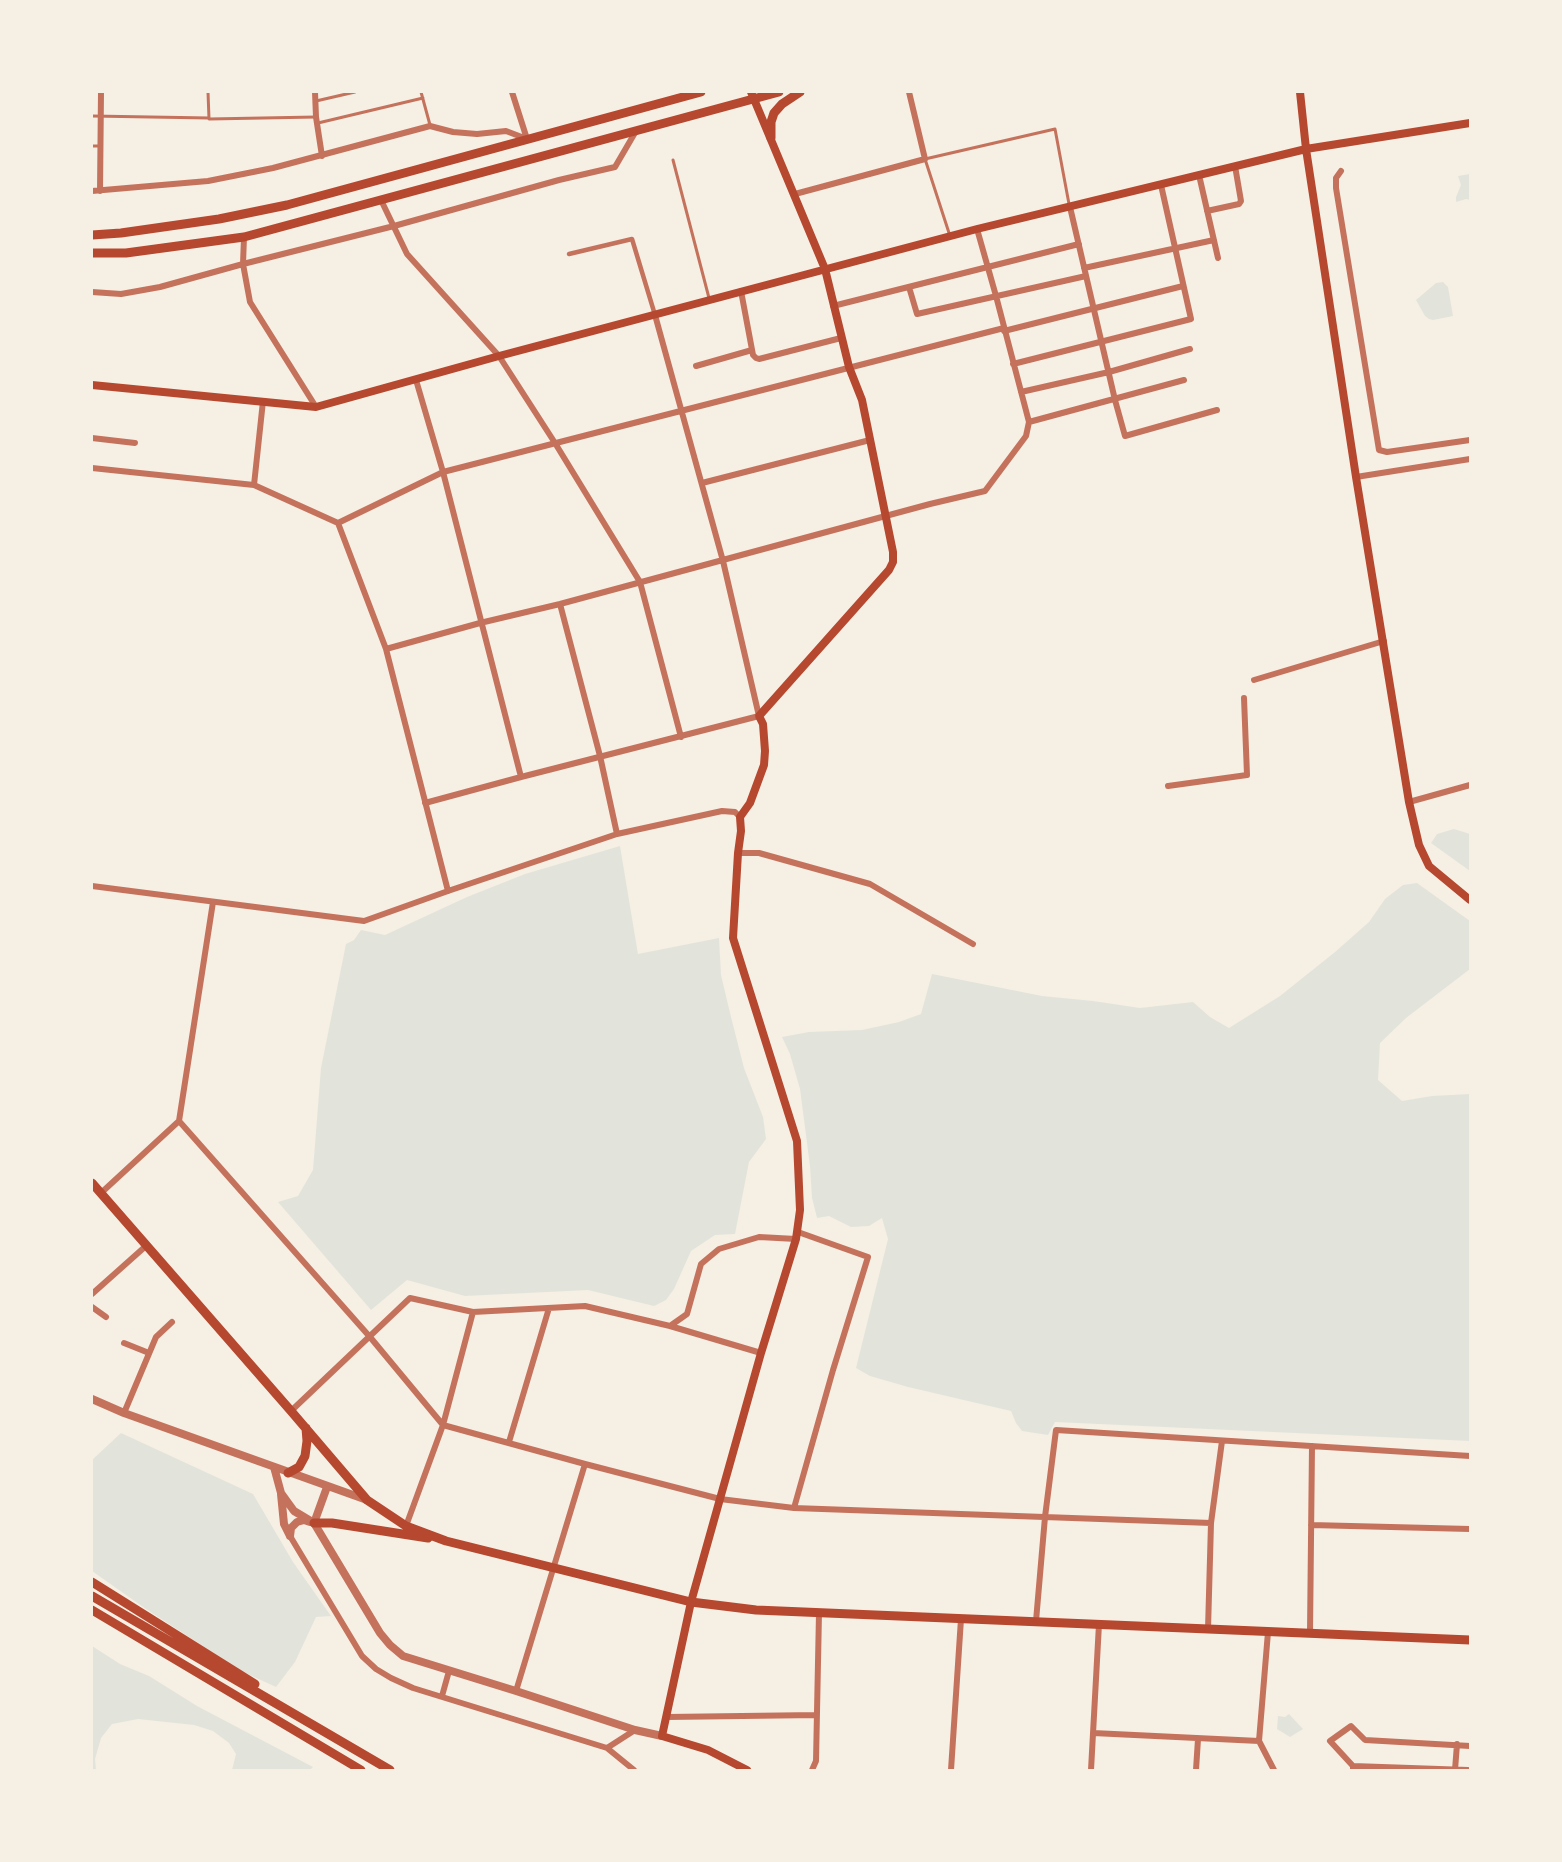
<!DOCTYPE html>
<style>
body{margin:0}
#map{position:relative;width:1562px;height:1862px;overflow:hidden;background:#f6efe4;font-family:"Noto Sans",sans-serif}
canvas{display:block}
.frame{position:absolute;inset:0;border:93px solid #f6efe4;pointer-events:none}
</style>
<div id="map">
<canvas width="1562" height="1862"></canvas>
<div class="frame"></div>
</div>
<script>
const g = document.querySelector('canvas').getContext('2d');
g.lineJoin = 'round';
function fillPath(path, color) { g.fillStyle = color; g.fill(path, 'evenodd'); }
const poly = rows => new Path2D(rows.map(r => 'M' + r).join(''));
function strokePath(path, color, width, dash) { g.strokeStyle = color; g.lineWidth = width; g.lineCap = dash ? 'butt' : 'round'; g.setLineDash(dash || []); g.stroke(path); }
fillPath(poly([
 [1470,174,1470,200,1466,199,1456,202,1456,197,1461,185,1458,176],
 [1443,282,1448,287,1453,316,1433,320,1429,319,1425,316,1416,300,1436,283],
 [1454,829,1470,834,1470,871,1431,843,1437,834],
 [620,846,638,954,719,938,721,975,731,1017,744,1068,763,1117,766,1139,749,1162,735,1234,715,1235,691,1251,674,1289,666,1300,654,1306,588,1290,465,1296,407,1280,371,1310,278,1202,298,1196,313,1170,321,1068,346,944,354,940,361,930,385,935,467,897,525,874],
 [1417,883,1470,921,1470,969,1406,1018,1380,1043,1378,1080,1402,1101,1432,1096,1470,1094,1470,1441,1055,1422,1048,1435,1022,1431,1016,1423,1011,1411,908,1387,870,1376,856,1368,888,1239,882,1218,869,1226,851,1227,829,1216,817,1218,812,1198,810,1166,800,1089,790,1054,782,1037,809,1032,862,1030,899,1022,921,1014,932,974,1042,996,1093,1001,1140,1008,1193,1002,1210,1017,1229,1028,1280,996,1335,952,1369,922,1385,899,1403,885],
 [121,1433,253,1494,293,1562,331,1616,316,1617,295,1662,276,1687,241,1671,146,1609,92,1571,92,1460],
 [92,1646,120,1664,149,1676,197,1706,313,1767,310,1770,232,1770,236,1754,229,1743,213,1731,194,1725,138,1719,112,1724,101,1738,95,1759,96,1770,92,1770],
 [1289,1714,1303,1729,1290,1737,1277,1729,1278,1716,1285,1717]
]), '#e2e4dc');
strokePath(poly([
 [208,92,209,119,316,117],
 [421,92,430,125],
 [316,101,355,92],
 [92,116,209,118],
 [318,123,423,98],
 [92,146,99,146],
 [673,160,709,298],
 [950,236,925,159,1055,129,1069,204]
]), '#c5725c', 3);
strokePath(poly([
 [569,254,632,239,655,315]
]), '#c5725c', 4.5);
strokePath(poly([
 [315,92,316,117,322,156],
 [512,92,527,139],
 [1341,171,1336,178,1336,188,1379,450,1387,452,1470,440],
 [1199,175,1218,258],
 [92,191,208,181,273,168,430,126,453,132,477,134,506,131,527,139],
 [100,191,101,92],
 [795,194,925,159,909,92],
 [381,200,407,254,499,356,555,443,640,582,681,737],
 [1070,207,1115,400,1125,436,1217,410],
 [1207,211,1239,204,1241,201,1235,166],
 [1084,268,1214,240],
 [909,287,917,314,1086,276],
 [741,291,753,355,756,358,759,359,841,338],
 [92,292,121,294,160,287,243,264,244,237],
 [833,306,1079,244],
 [1004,331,1183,286],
 [1013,364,1191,319,1161,185],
 [696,366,752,350],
 [416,380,443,472,521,777],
 [1021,392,1109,372,1190,349],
 [316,407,250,302,243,264,394,226,559,180,615,167,636,131],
 [1029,422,1184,380],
 [92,438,135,443],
 [92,468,254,485,338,523,386,649,448,891],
 [1356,477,1470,459],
 [702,483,870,440],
 [254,485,263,401],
 [338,523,443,472,1004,328],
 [560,604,600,756,617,834],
 [386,649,480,623,560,604,930,504,985,491,1026,436,1029,422,996,296,977,229],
 [1254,680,1384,641],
 [1168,786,1247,775,1244,698],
 [1409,802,1470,785],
 [425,803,521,777,759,716,723,561,655,315],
 [738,853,759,853,870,884,973,944],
 [92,886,364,921,448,891,617,834,722,811,735,812,740,817],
 [179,1121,370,1337,443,1425,585,1464,720,1499,794,1508,1211,1523],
 [101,1193,179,1121,213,902],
 [92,1294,147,1245],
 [92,1307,106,1317],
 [670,1326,687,1314,701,1264,719,1249,759,1237,796,1239],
 [124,1343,149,1353],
 [291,1411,410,1298,473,1312,585,1306,670,1326,761,1353],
 [124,1413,156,1337,172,1322],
 [509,1442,549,1308],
 [794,1508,833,1370,868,1257,798,1232],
 [1311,1525,1470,1529],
 [406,1526,443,1425,473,1312],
 [290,1536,362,1656,376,1669,391,1678,413,1688,607,1748,635,1730],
 [1036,1621,1045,1517,1056,1430,1470,1456],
 [1208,1629,1211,1523,1222,1441],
 [1268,1632,1259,1741,1274,1770],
 [1310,1632,1312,1446],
 [516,1691,585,1464],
 [442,1696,449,1671],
 [667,1717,817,1715],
 [1093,1733,1259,1741],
 [607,1748,634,1770],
 [1353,1766,1330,1741,1351,1726,1365,1740,1470,1746],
 [812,1770,816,1761,819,1613],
 [951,1770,961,1619],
 [1091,1770,1099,1624],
 [1196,1770,1198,1739],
 [1353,1770,1353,1766,1468,1770],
 [1455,1770,1457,1744]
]), '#c5725c', 6);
strokePath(poly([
 [92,1399,124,1413,367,1500],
 [274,1467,281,1493,294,1511,314,1523],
 [327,1487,314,1523,380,1633,390,1645,403,1656,516,1691,635,1730,662,1736],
 [281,1494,284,1524,290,1536],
 [290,1536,291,1528,297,1522,304,1520,310,1522]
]), '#c5725c', 8);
strokePath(poly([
 [1300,92,1306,149,1356,477,1409,802,1419,845,1429,866,1470,900],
 [92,385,316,407,499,356,977,229,1306,149,1470,123],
 [747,1770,708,1750,662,1736,691,1602,761,1353,796,1239,800,1210,797,1141,733,938,738,853,741,831,740,817,750,803,764,765,765,751,763,724,759,716,889,570,893,562,893,552,862,400,849,367,825,269,751,92]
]), '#b5482f', 8);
strokePath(poly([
 [771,138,771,122,774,113,782,104,800,92],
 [92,235,121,233,219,219,287,205,701,92],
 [92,253,126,253,244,237,779,92],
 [92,1183,291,1411,367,1500,406,1526,446,1541,691,1602,756,1610,1470,1640],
 [288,1473,299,1467,305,1456,307,1441,306,1428],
 [314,1523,332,1523,428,1538],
 [92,1582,255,1684],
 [92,1596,390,1770],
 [92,1610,361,1770]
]), '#b5482f', 9);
</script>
